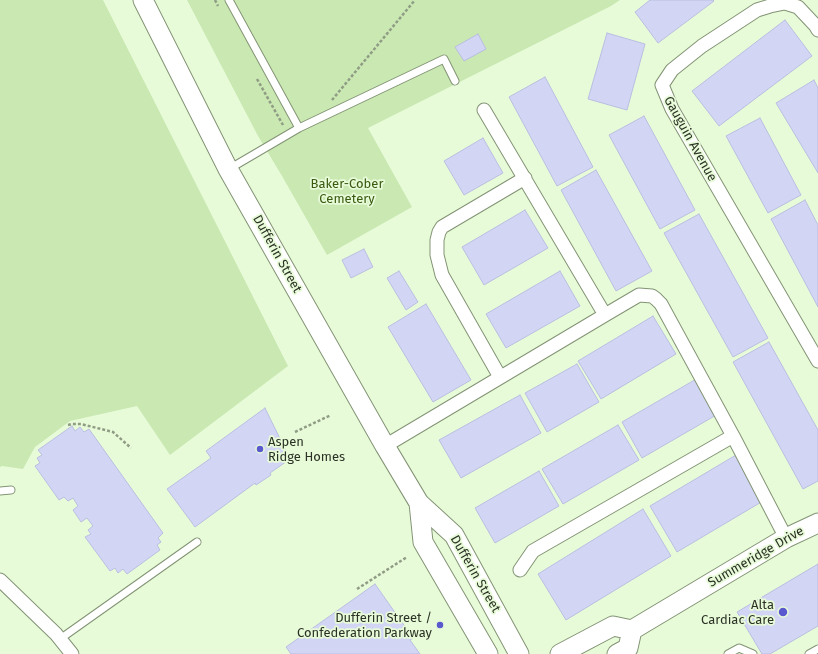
<!DOCTYPE html>
<style>
body{margin:0}
canvas{display:block;background:#e8fbd9}
</style>
<canvas width="818" height="654"></canvas>
<script>
const g = document.querySelector('canvas').getContext('2d');
g.lineJoin = 'round';
function fillPath(path, color) { g.fillStyle = color; g.fill(path, 'evenodd'); }
const poly = rows => new Path2D(rows.map(r => 'M' + r).join(''));
function strokePath(path, color, width, dash) { g.strokeStyle = color; g.lineWidth = width; g.lineCap = dash ? 'butt' : 'round'; g.setLineDash(dash || []); g.stroke(path); }
function write(font, color, halo, rows, align = 'center') {
  g.font = font + ' "Fira Sans",sans-serif'; g.lineWidth = 3.5; g.setLineDash([]); g.textBaseline = 'middle'; g.strokeStyle = halo; g.fillStyle = color; for (const [text, x, y, turn = 0] of rows) {
    g.save(); g.translate(x, y); g.rotate((+turn || 0) * Math.PI / 180); g.textAlign = isNaN(turn) ? turn : align; if (halo) g.strokeText(text, 0, 0); g.fillText(text, 0, 0); g.restore();
  }
}
fillPath(poly([
 [0,0,103,0,288,366,170,455,137,406,70,421,35,447,23,469,2,466,0,467],
 [187,0,620,0,611,6,368,128,412,207,327,255,282,176,258,136]
]), '#cae8b2');
const building = poly([
 [650,0,713,0,714,1,658,43,635,12,650,0],
 [785,20,812,56,719,126,692,91,785,20],
 [607,33,645,44,627,110,588,99,607,33],
 [478,34,486,49,464,61,455,47,478,34],
 [545,77,593,167,557,186,509,97,545,77],
 [814,80,818,88,818,173,776,103,814,80],
 [644,116,695,210,660,229,609,135,644,116],
 [760,118,801,195,768,213,726,136,760,118],
 [483,138,503,173,464,195,444,161,483,138],
 [596,170,652,271,616,291,561,190,596,170],
 [805,200,818,225,818,307,771,219,805,200],
 [525,210,548,248,484,285,462,247,525,210],
 [699,214,768,338,733,357,664,233,699,214],
 [364,249,373,267,351,278,342,260,364,249],
 [399,271,418,302,406,310,387,278,399,271],
 [560,271,580,306,506,348,486,314,560,271],
 [426,304,471,380,433,402,388,327,426,304],
 [653,316,676,354,601,399,578,361,653,316],
 [769,342,818,430,818,481,803,489,733,362,769,342],
 [577,364,599,402,547,432,525,393,577,364],
 [698,378,718,414,642,458,622,422,698,378],
 [520,395,541,433,461,478,439,440,520,395],
 [265,408,290,459,270,473,271,475,256,485,255,483,195,527,167,489,211,458,206,451,265,408],
 [618,425,639,460,563,504,542,469,618,425],
 [72,426,75,431,80,427,84,432,89,429,163,533,158,538,161,542,157,545,160,550,127,574,123,569,118,573,115,568,110,571,85,537,91,534,88,530,93,526,87,518,81,522,73,510,78,506,73,498,68,501,64,497,59,500,35,466,40,463,37,458,42,455,38,450,72,426],
 [736,455,763,501,677,552,650,506,736,455],
 [539,471,559,506,495,543,475,508,539,471],
 [643,509,671,556,566,620,538,574,643,509],
 [818,564,818,626,770,654,762,654,737,612,818,564],
 [375,584,413,638,410,640,420,654,291,654,286,647,375,584]
]);
fillPath(building, '#d2d6f4');
strokePath(building, '#b9bee0', 1);
const lane = poly([
 [229,0,299,128],
 [229,169,299,128,444,59,455,81],
 [0,491,11,490],
 [60,639,197,542],
 [728,654,739,648,753,654],
 [809,654,818,649]
]);
const street = poly([
 [818,30,815,25,798,7,785,3,770,6,757,10,702,46,672,70,662,85,672,109,818,361],
 [605,315,639,295,652,296,656,299,661,304,733,436],
 [500,377,442,275,437,255,437,240,439,232,442,227,525,178],
 [385,446,605,315,484,110],
 [520,570,533,551,733,436,786,538],
 [0,580,56,634,72,654]
]);
const secondary = poly([
 [143,0,228,169,385,446,419,503,454,535,519,654],
 [419,503,423,542,488,654],
 [560,654,613,626,632,630,786,538,818,523],
 [617,654,628,648,632,630]
]);
strokePath(lane, '#839475', 9);
strokePath(street, '#839475', 15);
strokePath(secondary, '#839475', 21);
strokePath(poly([
 [215,0,218,6],
 [257,79,283,125],
 [332,100,415,0],
 [68,425,72,424,81,424,113,432,131,448],
 [295,432,331,415],
 [357,589,407,557]
]), '#909d85', 2.5, [3, 2]);
strokePath(lane, '#fff', 7);
strokePath(street, '#fff', 13);
strokePath(secondary, '#fff', 19);
for (const [x, y, r, color] of [
 [260,449,4,"#5958cf"],
 [783,612,5,"#5958cf"],
 [440,625,4,"#5958cf"]
]) { const dot = new Path2D(); dot.arc(x, y, r, 0, 2 * Math.PI); g.fillStyle = color; g.fill(dot); strokePath(dot, '#e8fbd9', 1.5); }
write('13px', '#2b3225', '#e8fbd9', [
 ["Gauguin Avenue",690,139,61],
 ["Dufferin Street",277,254,61],
 ["Summeridge Drive",756,557,-30],
 ["Dufferin Street",475,574,60]
]);
write('13px', '#395a10', '#e8fbd9', [
 ["Baker-Cober",347,184],
 ["Cemetery",347,199]
]);
write('13px', '#2b3225', '#e8fbd9', [
 ["Aspen",268,442,"left"],
 ["Ridge Homes",268,457,"left"],
 ["Alta",774,605],
 ["Cardiac Care",774,620],
 ["Dufferin Street /",432,618],
 ["Confederation Parkway",432,633]
], 'right');
</script>
